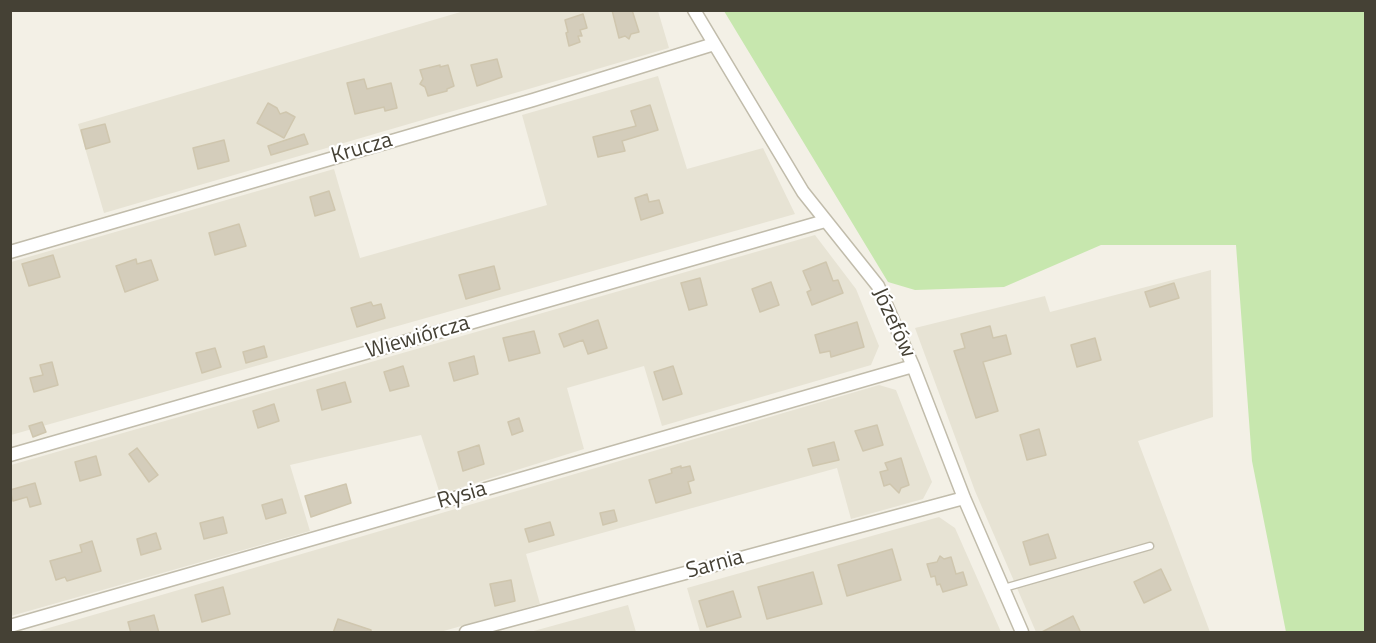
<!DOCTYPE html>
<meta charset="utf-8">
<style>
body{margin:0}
#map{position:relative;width:1376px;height:643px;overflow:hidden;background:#f3f0e6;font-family:"Titillium Web",sans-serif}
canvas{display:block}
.frame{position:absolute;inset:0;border:12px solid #454135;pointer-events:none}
</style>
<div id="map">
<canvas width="1376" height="643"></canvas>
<div class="frame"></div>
</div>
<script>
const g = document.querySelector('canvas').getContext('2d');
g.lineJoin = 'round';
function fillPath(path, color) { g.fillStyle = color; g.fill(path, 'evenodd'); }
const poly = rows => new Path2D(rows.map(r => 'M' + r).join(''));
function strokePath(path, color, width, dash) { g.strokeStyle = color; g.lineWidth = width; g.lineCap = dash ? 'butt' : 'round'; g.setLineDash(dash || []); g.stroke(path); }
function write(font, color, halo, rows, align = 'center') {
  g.font = font + ' "Titillium Web",sans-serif'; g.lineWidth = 4.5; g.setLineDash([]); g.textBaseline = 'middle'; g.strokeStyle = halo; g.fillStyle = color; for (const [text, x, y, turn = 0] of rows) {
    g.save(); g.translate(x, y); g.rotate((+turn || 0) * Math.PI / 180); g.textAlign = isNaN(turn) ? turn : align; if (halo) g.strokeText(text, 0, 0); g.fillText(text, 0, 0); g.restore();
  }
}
fillPath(poly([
 [464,11,658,11,669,48,104,213,78,124],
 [658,76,687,169,763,148,795,214,11,435,11,262,334,169,360,258,547,205,522,115],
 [815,235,856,289,879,346,871,365,662,426,644,366,567,388,584,449,440,494,421,435,290,465,310,531,11,616,11,465],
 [1211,270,1213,417,1138,441,1210,632,1036,632,975,491,915,328,1045,296,1050,312],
 [879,385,896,390,932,482,923,499,851,519,837,468,526,554,540,604,440,632,35,632],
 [939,517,955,528,1001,632,700,632,687,588],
 [628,605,636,632,530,632]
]), '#e7e3d4');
fillPath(poly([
 [724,11,1365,11,1365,632,1286,632,1252,461,1236,245,1101,245,1004,287,915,290,888,282]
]), '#c7e7ae');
const building = poly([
 [612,10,632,10,639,32,631,34,629,39,625,36,619,38,612,10],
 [583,14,587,28,580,30,582,36,578,36,580,42,569,46,566,33,568,32,565,20,583,14],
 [497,59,502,77,477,86,471,65,497,59],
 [440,65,440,67,448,65,454,86,447,89,447,91,428,96,425,87,420,84,423,79,420,70,440,65],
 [364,79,367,89,391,83,397,108,385,111,384,107,355,114,347,83,364,79],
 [268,103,277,108,280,114,286,112,295,117,284,138,257,123,268,103],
 [650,105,658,130,622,141,625,151,598,157,593,137,636,126,631,111,650,105],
 [105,124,110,142,86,149,81,130,105,124],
 [304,134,308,144,271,155,268,146,304,134],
 [224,140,229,161,198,169,193,148,224,140],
 [329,191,335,210,315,216,310,197,329,191],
 [647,194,649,202,659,200,663,213,641,220,635,198,647,194],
 [239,224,246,246,215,255,209,233,239,224],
 [53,255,60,277,29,286,22,264,53,255],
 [136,259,137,264,151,260,158,280,125,292,116,266,136,259],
 [826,262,833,281,838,280,843,293,812,305,807,292,811,290,803,271,826,262],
 [494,266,500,289,466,299,459,275,494,266],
 [700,278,707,305,689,310,681,283,700,278],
 [771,282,779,305,760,312,752,289,771,282],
 [1174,283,1179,298,1150,307,1145,292,1174,283],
 [371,302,373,306,381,304,385,318,357,327,351,308,371,302],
 [598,320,607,348,588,354,583,340,564,347,559,334,598,320],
 [857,322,864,347,831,357,830,351,820,353,815,335,857,322],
 [990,326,993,338,1006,335,1011,354,983,362,998,411,976,418,954,351,965,348,961,334,990,326],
 [534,331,540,353,509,361,503,338,534,331],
 [1095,338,1101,360,1077,367,1071,345,1095,338],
 [264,346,267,357,246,363,243,352,264,346],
 [215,348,221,367,202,373,196,353,215,348],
 [474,356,478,374,454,381,449,363,474,356],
 [52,362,58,385,34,392,30,378,43,375,40,365,52,362],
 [403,366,409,386,390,391,384,372,403,366],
 [673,366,682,394,663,400,654,372,673,366],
 [345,382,351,402,322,410,317,390,345,382],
 [274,404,279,421,258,428,253,411,274,404],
 [519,418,523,431,512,435,508,422,519,418],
 [42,422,46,432,33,437,29,426,42,422],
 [877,425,883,445,863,451,855,431,877,425],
 [1039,429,1046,455,1027,460,1020,435,1039,429],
 [834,442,839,460,813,466,808,449,834,442],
 [479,445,484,464,463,471,458,452,479,445],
 [137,448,158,475,149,482,129,454,137,448],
 [96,456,101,475,80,481,75,462,96,456],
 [901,458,909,485,901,488,899,493,890,484,884,486,880,472,888,470,885,463,901,458],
 [681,466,681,468,690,466,694,480,688,482,691,493,656,503,649,480,672,473,671,469,681,466],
 [35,483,41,504,30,507,27,497,13,501,10,490,35,483],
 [346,484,351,503,311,517,305,496,346,484],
 [282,499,286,513,266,519,262,505,282,499],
 [614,510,617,521,603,525,600,513,614,510],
 [223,517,227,533,204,539,200,523,223,517],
 [550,522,554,535,529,542,525,529,550,522],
 [156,533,161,549,141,555,137,539,156,533],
 [1048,534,1056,558,1030,565,1023,542,1048,534],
 [92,541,101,571,67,581,65,577,56,580,50,561,82,552,80,545,92,541],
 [892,549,901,580,847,596,838,565,892,549],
 [940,556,944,559,951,557,956,574,963,572,967,585,943,592,940,584,937,585,935,576,931,577,927,564,937,562,940,556],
 [1161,569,1171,590,1144,603,1134,582,1161,569],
 [813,572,822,604,767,619,758,587,813,572],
 [511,580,515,601,495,606,490,584,511,580],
 [223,587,230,614,202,622,195,595,223,587],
 [733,591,741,617,707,627,699,601,733,591],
 [154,615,159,633,131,633,128,622,154,615],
 [1073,616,1081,633,1040,633,1073,616],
 [338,619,371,630,371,633,333,633,338,619]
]);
fillPath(building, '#d4cdbb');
strokePath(building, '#cfc6ae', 1.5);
const lane = poly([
 [1004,588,1150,546]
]);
const street = poly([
 [694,10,803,192,878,286,913,366,964,498,1022,632],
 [10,252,533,100,714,44],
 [10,455,825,221],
 [10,626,913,366],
 [466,632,964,498]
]);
strokePath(lane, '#c1bcab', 9);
strokePath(street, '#c1bcab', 15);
strokePath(lane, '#fff', 6);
strokePath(street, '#fff', 12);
write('22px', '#454135', '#fff', [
 ["Krucza",362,149,-16],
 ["Józefów",893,323,65],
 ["Wiewiórcza",418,338,-16],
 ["Rysia",462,496,-16],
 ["Sarnia",715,565,-15]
]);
</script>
